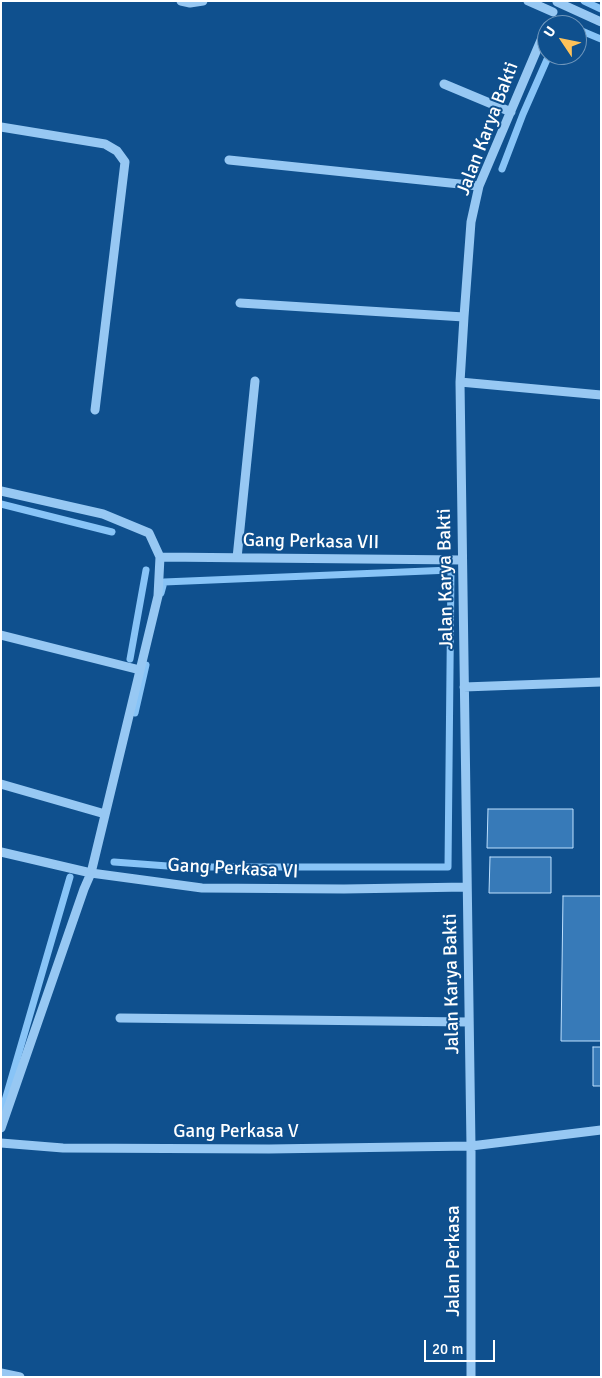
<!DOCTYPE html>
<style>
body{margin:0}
#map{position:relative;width:602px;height:1378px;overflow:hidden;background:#0f508e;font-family:Signika,sans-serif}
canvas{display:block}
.frame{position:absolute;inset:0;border:2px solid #fff;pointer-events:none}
.north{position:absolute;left:537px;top:15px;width:50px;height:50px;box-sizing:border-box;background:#0f508e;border:1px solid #6f96bb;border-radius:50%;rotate:304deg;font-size:14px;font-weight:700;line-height:20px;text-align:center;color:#fff}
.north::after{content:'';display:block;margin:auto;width:18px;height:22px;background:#ffc259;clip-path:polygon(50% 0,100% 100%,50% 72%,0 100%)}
.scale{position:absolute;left:424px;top:1340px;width:71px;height:22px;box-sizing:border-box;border:2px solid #fff;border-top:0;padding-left:6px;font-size:15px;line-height:18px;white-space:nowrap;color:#fff;-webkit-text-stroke:4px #0f508e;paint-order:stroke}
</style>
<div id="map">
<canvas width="602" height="1378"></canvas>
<div class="frame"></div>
<div class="north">U</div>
<div class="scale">20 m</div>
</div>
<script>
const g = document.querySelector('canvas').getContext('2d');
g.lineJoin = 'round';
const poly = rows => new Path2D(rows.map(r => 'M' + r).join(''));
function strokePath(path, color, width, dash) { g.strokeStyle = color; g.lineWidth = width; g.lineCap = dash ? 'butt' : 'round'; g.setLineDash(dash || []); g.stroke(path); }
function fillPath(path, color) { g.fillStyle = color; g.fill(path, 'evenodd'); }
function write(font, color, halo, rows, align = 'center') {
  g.font = font + ' Signika,sans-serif'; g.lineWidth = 4; g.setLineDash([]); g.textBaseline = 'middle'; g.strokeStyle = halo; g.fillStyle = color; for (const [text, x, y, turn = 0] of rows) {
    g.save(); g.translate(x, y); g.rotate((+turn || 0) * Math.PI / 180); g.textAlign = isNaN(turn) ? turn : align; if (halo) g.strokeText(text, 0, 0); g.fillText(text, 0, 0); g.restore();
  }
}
strokePath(poly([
 [584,1,601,9],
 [562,25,563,23,568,25],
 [577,29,601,39],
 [502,169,523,114,549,55],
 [1,504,112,532],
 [130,659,146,570],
 [135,713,146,665],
 [114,862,181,867,448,867,451,570,164,582,161,593],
 [1,1114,70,877]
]), '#88c4f7', 7);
const building = poly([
 [488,809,573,809,573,848,487,848,488,809],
 [490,857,551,857,551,893,489,893,490,857],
 [563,896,601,896,601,1041,561,1041,563,896],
 [593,1047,601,1047,601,1086,593,1086,593,1047]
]);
fillPath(building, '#377ab8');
strokePath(building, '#bee0fe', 1);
strokePath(poly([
 [181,1,190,3,203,1],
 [528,1,553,12],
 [557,2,601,22],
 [444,84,511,112],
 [1,127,105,144,117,151,125,162,95,410],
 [229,160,479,186],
 [240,303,464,317],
 [460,382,601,395],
 [1,491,103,514,149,533,160,557,158,596,91,873,84,889,1,1128],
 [160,557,462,560],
 [237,558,255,381],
 [1,635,140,670],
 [464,687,601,682],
 [1,784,105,814],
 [1,852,91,873,202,888,344,889,467,887],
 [120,1018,469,1022],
 [1,1143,63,1148,269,1149,471,1146,601,1130],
 [1,1373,20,1377],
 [471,1377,471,1146,460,382,464,317,471,222,479,186,547,26]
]), '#97c8f3', 9);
write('19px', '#fff', '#0f508e', [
 ["Jalan Karya Bakti",488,129,-69],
 ["Gang Perkasa VII",311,542,1],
 ["Jalan Karya Bakti",446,579,-91],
 ["Gang Perkasa VI",233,869,3],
 ["Jalan Karya Bakti",452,984,-91],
 ["Gang Perkasa V",236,1132],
 ["Jalan Perkasa",454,1261,-90]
]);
</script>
